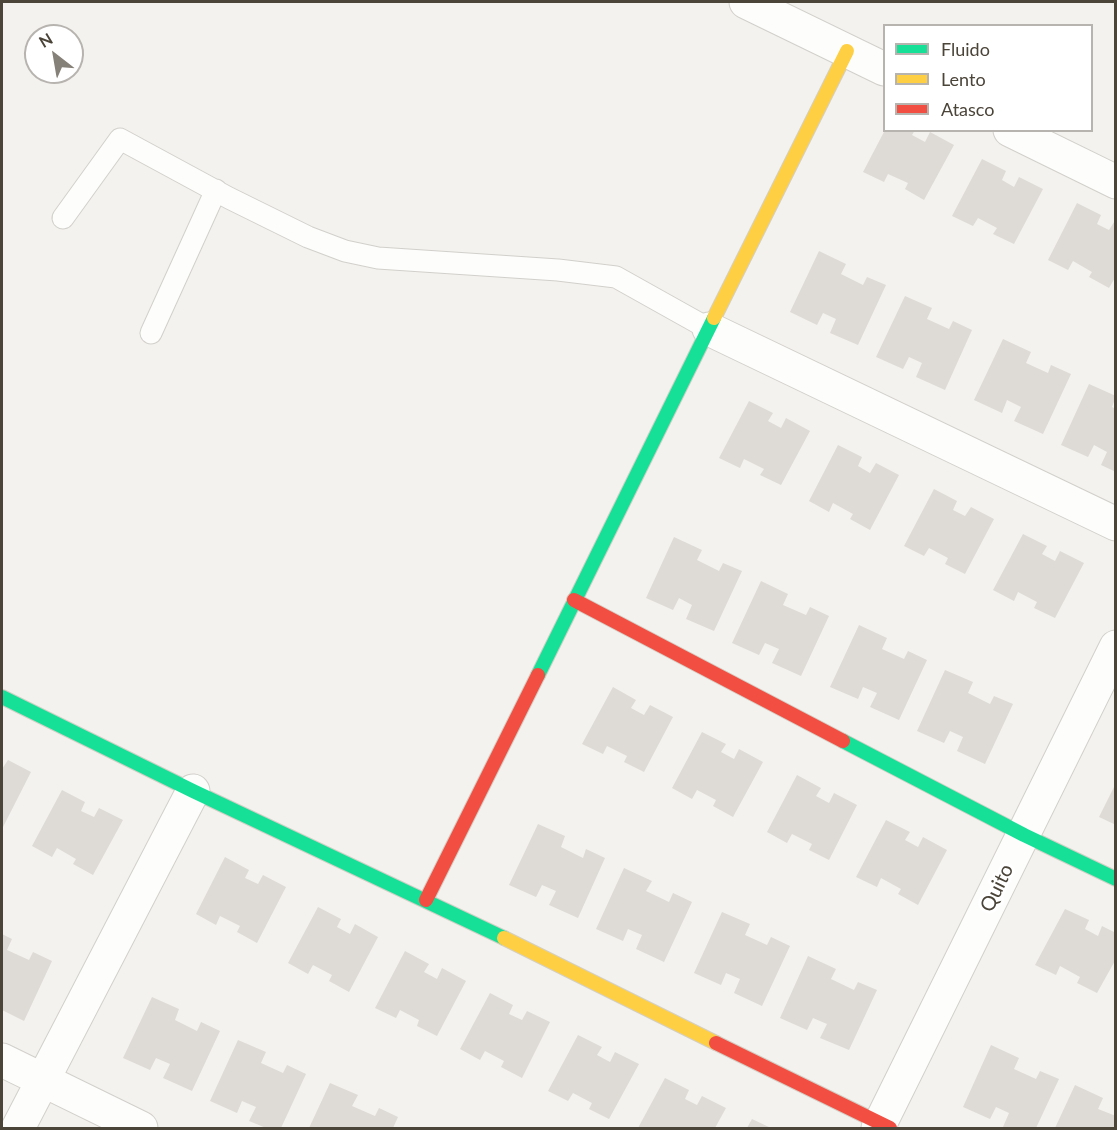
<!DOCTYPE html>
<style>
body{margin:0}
#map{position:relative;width:1117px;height:1130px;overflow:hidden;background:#f4f2ee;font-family:Lato,sans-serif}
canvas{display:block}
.frame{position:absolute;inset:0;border:3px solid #4b4439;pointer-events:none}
.legend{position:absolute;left:883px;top:24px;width:210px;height:108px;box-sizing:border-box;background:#fff;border:2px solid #b7b4b0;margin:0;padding:8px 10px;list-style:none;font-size:18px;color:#4b4439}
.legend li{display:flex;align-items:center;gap:12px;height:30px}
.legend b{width:30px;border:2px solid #b7b4b0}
.north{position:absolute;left:24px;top:24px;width:60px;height:60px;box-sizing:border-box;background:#fff;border:2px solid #b7b4b0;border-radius:50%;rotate:329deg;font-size:16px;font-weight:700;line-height:24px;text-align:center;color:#4b4439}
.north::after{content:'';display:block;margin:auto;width:21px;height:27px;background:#868178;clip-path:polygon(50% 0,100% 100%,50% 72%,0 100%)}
</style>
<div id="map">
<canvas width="1117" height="1130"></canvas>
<div class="frame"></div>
<ul class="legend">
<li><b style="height:8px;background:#16e098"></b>Fluido</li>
<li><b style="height:8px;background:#ffcf43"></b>Lento</li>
<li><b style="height:8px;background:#f24e42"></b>Atasco</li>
</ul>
<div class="north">N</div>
</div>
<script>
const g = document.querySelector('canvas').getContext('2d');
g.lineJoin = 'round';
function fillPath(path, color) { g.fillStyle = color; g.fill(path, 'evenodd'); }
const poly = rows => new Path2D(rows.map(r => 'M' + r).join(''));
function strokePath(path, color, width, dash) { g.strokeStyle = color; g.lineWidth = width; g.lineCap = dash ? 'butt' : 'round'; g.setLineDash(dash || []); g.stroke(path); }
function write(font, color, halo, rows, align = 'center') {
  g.font = font + ' Lato,sans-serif'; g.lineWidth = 6; g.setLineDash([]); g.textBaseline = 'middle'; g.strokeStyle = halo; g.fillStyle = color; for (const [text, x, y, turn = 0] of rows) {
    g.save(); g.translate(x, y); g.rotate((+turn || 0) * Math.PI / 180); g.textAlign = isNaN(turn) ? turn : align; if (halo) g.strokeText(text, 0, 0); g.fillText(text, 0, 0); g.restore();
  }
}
fillPath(poly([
 [885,130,915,130,912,135,925,142,930,132,954,145,924,200,905,189,908,183,888,174,884,182,863,172],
 [982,159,1006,171,1002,180,1014,187,1019,177,1043,189,1014,244,993,234,997,228,978,218,973,226,952,216],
 [1077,203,1101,215,1097,224,1109,230,1116,219,1116,276,1109,288,1089,277,1092,272,1073,261,1068,270,1048,260],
 [819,251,846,264,841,274,863,285,867,277,886,285,858,345,830,333,836,319,823,313,817,325,790,312],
 [905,296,932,308,927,319,949,329,953,321,972,330,945,390,916,377,922,363,909,357,903,369,876,357],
 [1003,339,1031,352,1026,363,1048,373,1051,365,1071,374,1043,434,1014,421,1021,407,1007,400,1002,413,974,400],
 [1089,384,1116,396,1112,407,1116,409,1116,472,1101,465,1107,452,1094,445,1088,457,1061,445],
 [749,401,773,413,768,421,781,428,786,418,810,431,781,485,760,475,764,469,744,459,740,468,719,458],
 [838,445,862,457,858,466,870,473,876,463,899,475,870,530,850,519,853,514,833,503,829,512,809,501],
 [934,489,957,501,953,510,965,516,971,507,994,519,965,574,945,564,948,558,929,548,924,556,904,546],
 [1023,534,1047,546,1042,554,1055,561,1060,551,1084,563,1055,618,1034,608,1037,602,1018,592,1014,601,993,590],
 [674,537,702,550,697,560,719,571,723,563,742,571,714,631,686,619,692,605,679,598,673,610,646,598],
 [761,581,788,594,783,605,806,615,810,607,829,616,801,676,772,663,779,649,765,643,759,655,732,643],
 [859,625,887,638,882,649,904,659,908,651,927,660,899,720,870,707,877,693,863,687,858,699,830,687],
 [945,670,973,682,968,693,990,704,994,696,1013,704,985,764,957,751,963,737,950,731,944,743,917,731],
 [613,687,636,700,631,708,644,715,650,705,673,717,644,772,624,762,627,756,607,746,603,754,582,744],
 [702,732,726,744,721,752,734,759,739,749,763,762,733,817,713,806,716,800,697,790,692,799,672,788],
 [8,760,31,772,2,829,2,769],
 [797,775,821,788,816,796,829,803,834,793,857,805,829,860,809,850,812,844,792,834,787,843,767,832],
 [1116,783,1116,825,1099,817],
 [62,790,85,802,81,811,94,817,99,808,123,820,93,875,73,864,76,859,57,848,52,857,32,846],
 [886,820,910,832,905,840,918,847,923,837,947,850,918,905,898,894,901,889,881,878,877,887,856,877],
 [538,824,565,836,561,847,583,858,586,849,605,858,578,918,549,905,556,891,542,885,536,897,509,885],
 [225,857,249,870,245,878,258,884,263,875,286,887,257,943,237,932,240,926,220,916,216,925,196,914],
 [624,868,652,881,646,891,669,902,673,893,692,902,664,962,636,949,642,935,628,929,623,941,596,929],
 [318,907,341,919,337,927,350,934,355,924,378,937,349,992,329,981,332,975,313,965,308,974,288,963],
 [1065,909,1089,920,1085,929,1098,936,1102,926,1116,933,1116,959,1097,993,1077,983,1080,977,1060,966,1056,975,1035,965],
 [722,912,750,924,745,935,767,945,771,937,790,946,762,1006,734,993,740,979,726,973,721,985,694,973],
 [2,934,12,939,7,950,29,960,33,952,52,961,24,1021,2,1010],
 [405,951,429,964,424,972,437,979,442,968,466,981,437,1036,417,1026,419,1020,400,1010,396,1018,375,1008],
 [808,956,836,969,831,979,854,990,858,982,877,990,849,1050,820,1038,827,1024,813,1018,807,1030,780,1018],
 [490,993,513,1005,509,1014,522,1020,527,1011,550,1022,522,1078,501,1067,504,1061,485,1051,480,1060,460,1049],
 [152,997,179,1009,175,1020,197,1031,201,1022,220,1031,192,1091,163,1078,170,1064,156,1058,150,1070,123,1058],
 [578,1035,602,1047,597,1055,610,1062,615,1052,639,1064,609,1119,589,1109,592,1103,573,1093,568,1101,548,1091],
 [238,1040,266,1052,261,1063,283,1073,287,1065,306,1074,281,1128,266,1128,249,1121,256,1107,242,1101,237,1113,210,1101],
 [991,1045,1019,1058,1014,1069,1036,1079,1040,1071,1059,1079,1036,1128,1007,1128,1003,1127,1009,1113,996,1107,990,1119,963,1107],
 [665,1078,689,1090,685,1099,697,1105,702,1096,726,1108,715,1128,638,1128],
 [330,1083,358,1095,352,1106,375,1116,379,1108,398,1117,393,1128,309,1128],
 [1075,1085,1103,1098,1098,1109,1116,1116,1116,1128,1055,1128],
 [752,1119,771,1128,747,1128]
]), '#dedbd6');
const lane = poly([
 [63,218,120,139,229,198,308,237,345,251,378,258,558,270,616,277,709,329],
 [151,333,216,190]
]);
const street = poly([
 [746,2,884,69],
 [1010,130,1116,182],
 [709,329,1116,524],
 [2,1060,141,1128],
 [18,1128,193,791],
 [878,1128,1116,647]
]);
const fast = poly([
 [538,675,714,318],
 [2,697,193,791,504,938],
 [843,741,1024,835,1116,879]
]);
const slow = poly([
 [714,318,847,51],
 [504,938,716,1043]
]);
const jam = poly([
 [574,600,843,741],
 [426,900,538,675],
 [716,1043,890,1128]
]);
strokePath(lane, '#d2d0cb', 23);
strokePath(street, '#d2d0cb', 35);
strokePath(fast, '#d3cfc5', 16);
strokePath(slow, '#d3cfc5', 16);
strokePath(jam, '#d3cfc5', 16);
strokePath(lane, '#fdfdfc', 21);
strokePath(street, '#fdfdfc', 33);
strokePath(fast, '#16e098', 14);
strokePath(slow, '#ffcf43', 14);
strokePath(jam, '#f24e42', 14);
write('20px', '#4b4439', '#fff', [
 ["Quito",997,888,-64]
]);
</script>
